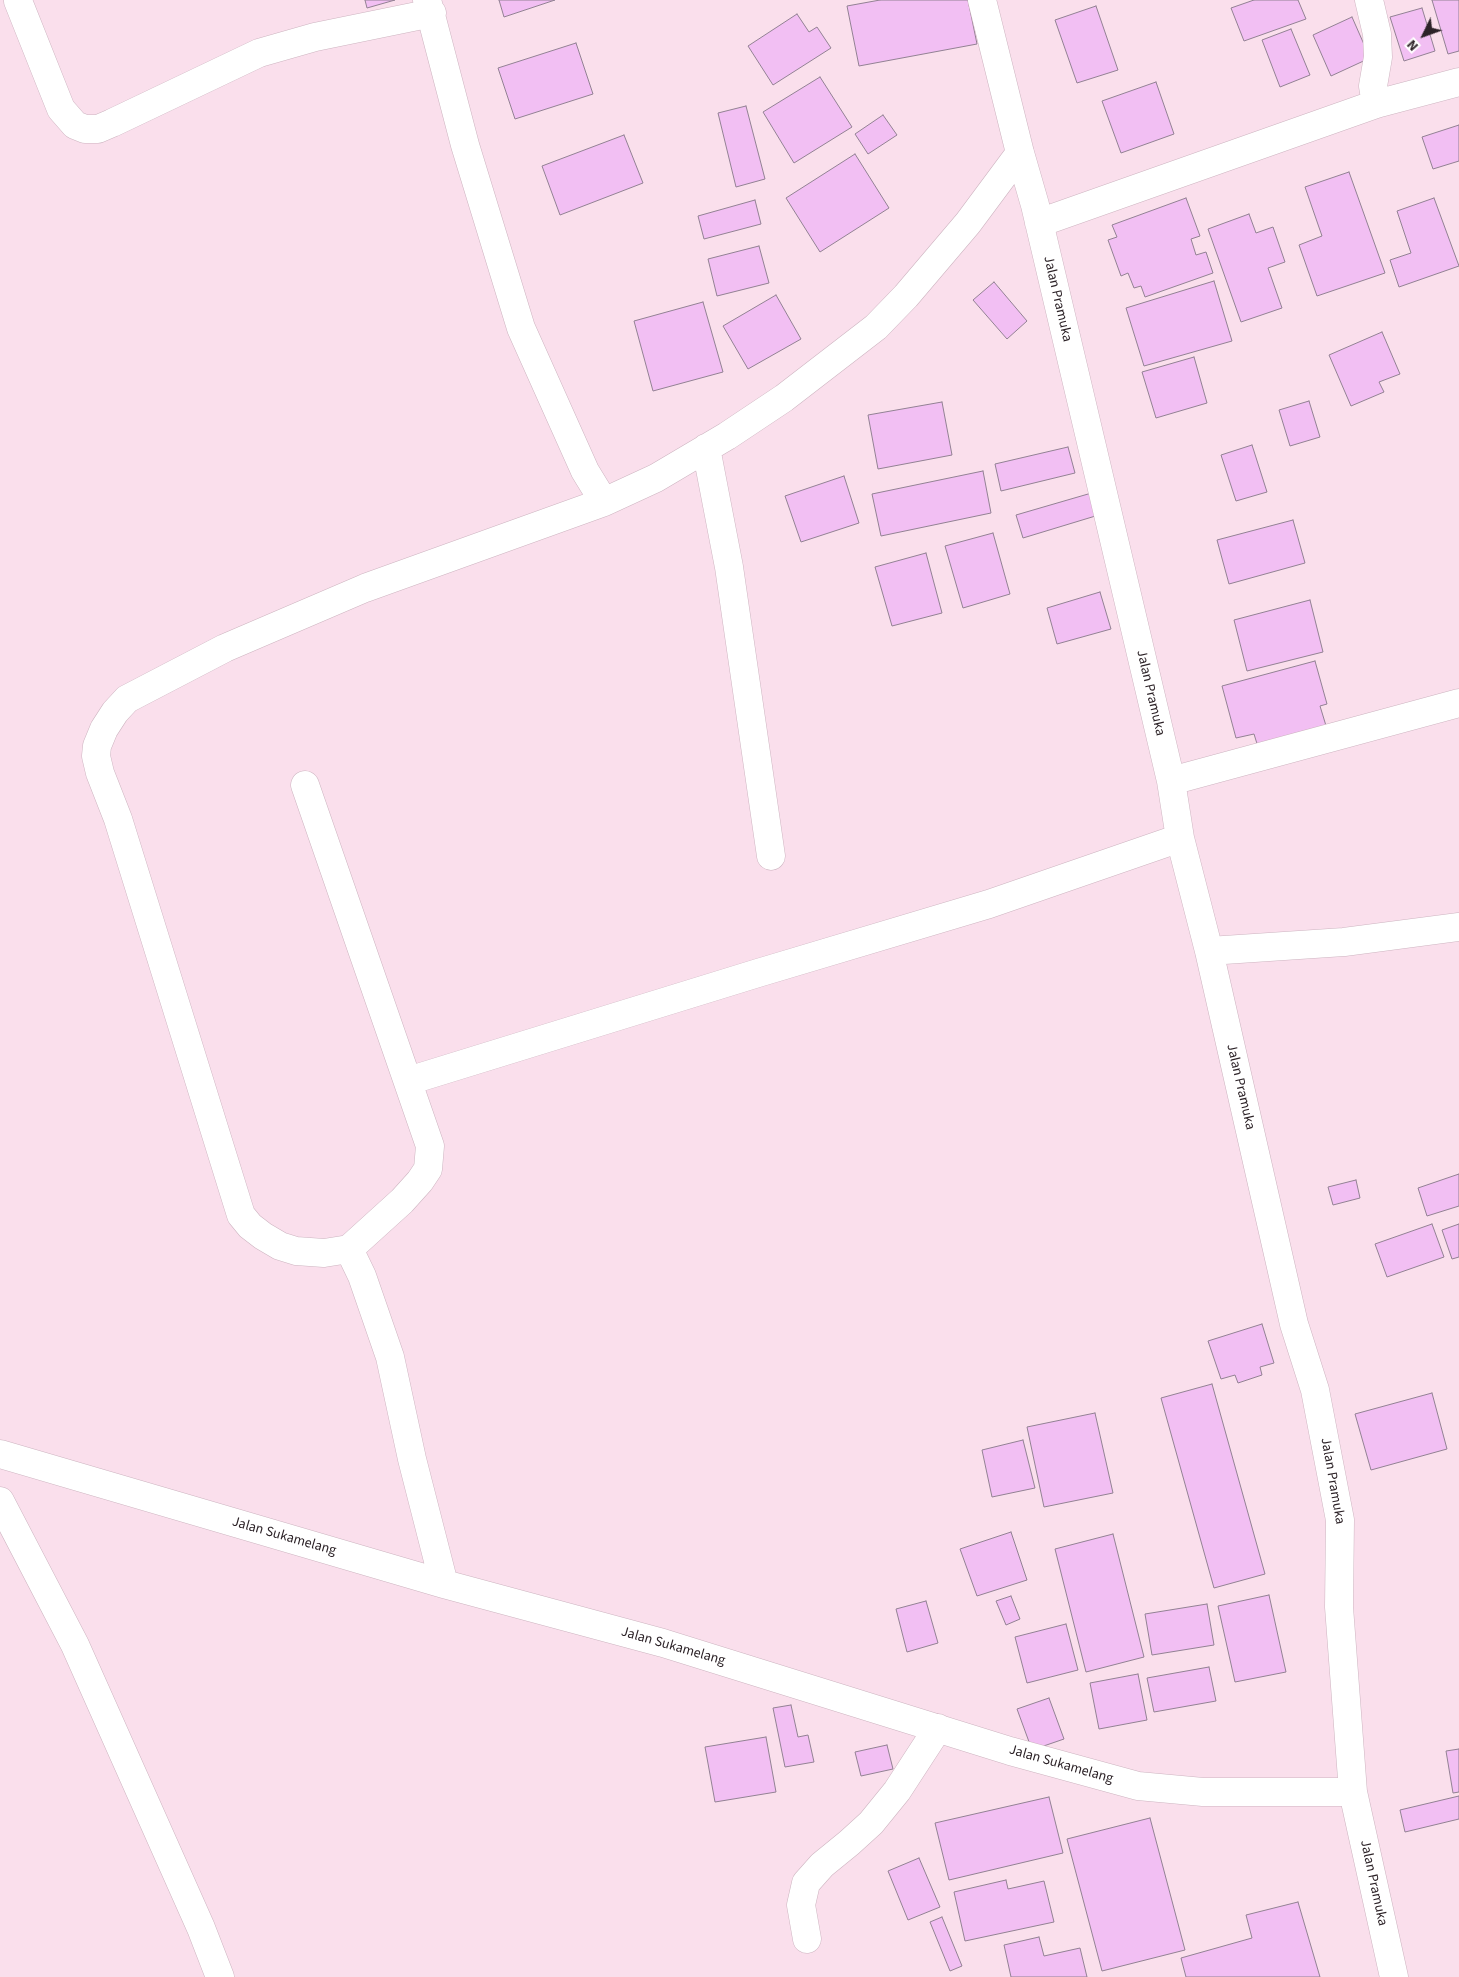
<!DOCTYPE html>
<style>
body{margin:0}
#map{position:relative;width:1459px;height:1977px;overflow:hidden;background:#fadfec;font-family:"Source Sans 3",sans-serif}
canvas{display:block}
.north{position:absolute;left:1399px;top:10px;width:50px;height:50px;-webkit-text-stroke:4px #fff;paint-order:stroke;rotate:228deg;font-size:14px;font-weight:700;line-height:20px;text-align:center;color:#2d2328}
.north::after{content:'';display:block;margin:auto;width:18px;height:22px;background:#2d2328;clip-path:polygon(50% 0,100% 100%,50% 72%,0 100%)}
</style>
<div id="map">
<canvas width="1459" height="1977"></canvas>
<div class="north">N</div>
</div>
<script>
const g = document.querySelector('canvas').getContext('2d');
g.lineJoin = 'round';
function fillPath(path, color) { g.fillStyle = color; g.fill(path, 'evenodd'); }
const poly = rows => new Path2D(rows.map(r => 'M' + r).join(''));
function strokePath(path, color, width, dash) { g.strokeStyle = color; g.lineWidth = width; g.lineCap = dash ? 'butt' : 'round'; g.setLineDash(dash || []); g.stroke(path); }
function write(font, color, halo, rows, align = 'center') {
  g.font = font + ' "Source Sans 3",sans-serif'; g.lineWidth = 4; g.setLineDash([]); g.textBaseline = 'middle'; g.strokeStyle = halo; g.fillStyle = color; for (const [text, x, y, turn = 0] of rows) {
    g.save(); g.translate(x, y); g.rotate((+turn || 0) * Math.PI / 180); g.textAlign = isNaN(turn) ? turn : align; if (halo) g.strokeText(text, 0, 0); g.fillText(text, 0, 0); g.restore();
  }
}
const building = poly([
 [365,0,395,0,367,8,365,0],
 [499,0,555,0,504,17,499,0],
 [880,0,968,0,977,44,859,66,847,6,880,0],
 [1254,0,1298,0,1306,19,1244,41,1231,8,1254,0],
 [1432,0,1459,0,1459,51,1448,54,1432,0],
 [1096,6,1118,70,1077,83,1055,20,1096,6],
 [1422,8,1435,51,1404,61,1390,17,1422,8],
 [797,14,809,32,817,27,831,48,773,85,748,46,797,14],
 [1352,17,1370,58,1331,76,1313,35,1352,17],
 [1291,29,1310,75,1280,87,1262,40,1291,29],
 [576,43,593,94,515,119,498,68,576,43],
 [820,77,852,127,794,163,763,112,820,77],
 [1156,82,1174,134,1121,153,1102,101,1156,82],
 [746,106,765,179,736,187,718,113,746,106],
 [883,115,897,135,868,154,855,134,883,115],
 [1459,125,1459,161,1433,169,1422,137,1459,125],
 [624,135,643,183,560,215,542,166,624,135],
 [855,154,889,208,820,252,786,198,855,154],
 [1349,172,1385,273,1317,296,1299,245,1322,236,1305,187,1349,172],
 [1186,198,1200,236,1191,239,1196,255,1206,252,1213,273,1145,297,1141,286,1134,288,1128,273,1121,276,1108,240,1117,237,1112,225,1186,198],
 [1434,198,1459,266,1399,287,1390,260,1411,253,1397,211,1434,198],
 [755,200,761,224,704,239,698,216,755,200],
 [1249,214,1256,233,1273,227,1285,262,1268,268,1282,308,1241,322,1208,229,1249,214],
 [759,246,769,283,717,296,708,259,759,246],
 [1214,281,1232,341,1144,366,1126,308,1214,281],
 [994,282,1027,321,1007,339,973,300,994,282],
 [776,295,801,339,748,369,723,326,776,295],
 [703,302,723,372,653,391,634,321,703,302],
 [1382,332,1400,374,1379,382,1384,392,1351,406,1329,355,1382,332],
 [1194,357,1207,403,1156,418,1142,372,1194,357],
 [1309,401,1320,437,1290,446,1279,410,1309,401],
 [942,402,952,455,878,469,868,415,942,402],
 [1252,445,1267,492,1236,501,1221,455,1252,445],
 [1068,447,1075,473,1001,491,995,464,1068,447],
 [983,471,991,513,881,536,872,494,983,471],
 [844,476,859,523,801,542,785,496,844,476],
 [1095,492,1102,514,1023,538,1016,515,1095,492],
 [1293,520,1305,563,1229,584,1217,540,1293,520],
 [993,533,1010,594,963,608,945,546,993,533],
 [926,553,942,613,892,626,875,567,926,553],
 [1100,592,1111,629,1057,644,1047,608,1100,592],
 [1310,600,1323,652,1247,671,1234,620,1310,600],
 [1315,661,1327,704,1320,706,1327,729,1258,747,1254,734,1236,738,1222,686,1315,661],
 [1459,1174,1459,1206,1427,1216,1418,1188,1459,1174],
 [1356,1180,1360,1198,1333,1205,1328,1187,1356,1180],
 [1432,1224,1444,1257,1387,1277,1375,1244,1432,1224],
 [1459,1224,1459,1257,1452,1259,1442,1230,1459,1224],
 [1262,1324,1274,1363,1260,1367,1262,1375,1238,1383,1235,1375,1221,1379,1208,1341,1262,1324],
 [1212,1384,1265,1574,1214,1588,1161,1398,1212,1384],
 [1432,1393,1447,1449,1371,1470,1355,1414,1432,1393],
 [1095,1413,1113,1493,1044,1507,1027,1427,1095,1413],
 [1023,1440,1035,1488,992,1497,982,1450,1023,1440],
 [1011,1532,1027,1580,977,1596,960,1549,1011,1532],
 [1113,1534,1144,1657,1086,1672,1055,1549,1113,1534],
 [1269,1595,1286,1672,1235,1682,1218,1606,1269,1595],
 [1011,1596,1020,1619,1006,1625,996,1601,1011,1596],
 [926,1601,938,1643,907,1652,896,1609,926,1601],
 [1207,1604,1214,1645,1152,1655,1145,1614,1207,1604],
 [1066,1624,1078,1670,1027,1683,1015,1637,1066,1624],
 [1209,1667,1216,1701,1154,1712,1147,1678,1209,1667],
 [1138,1674,1147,1720,1099,1729,1090,1683,1138,1674],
 [1049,1698,1064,1739,1032,1750,1017,1709,1049,1698],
 [791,1705,798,1737,808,1735,814,1762,785,1767,773,1708,791,1705],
 [766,1737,776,1792,715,1802,705,1747,766,1737],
 [887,1745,893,1769,861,1776,855,1752,887,1745],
 [1459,1749,1459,1792,1453,1793,1446,1751,1459,1749],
 [1459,1796,1459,1819,1405,1832,1400,1810,1459,1796],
 [1049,1797,1063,1853,949,1880,935,1823,1049,1797],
 [1150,1818,1185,1950,1102,1971,1067,1839,1150,1818],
 [919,1858,940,1907,908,1920,888,1871,919,1858],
 [1006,1880,1008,1889,1044,1881,1054,1922,965,1941,954,1892,1006,1880],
 [1298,1902,1320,1977,1186,1977,1181,1958,1252,1938,1246,1915,1298,1902],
 [942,1917,962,1966,950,1971,930,1922,942,1917],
 [1039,1937,1044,1956,1080,1948,1087,1977,1011,1977,1004,1945,1039,1937]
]);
fillPath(building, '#f2bff3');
strokePath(building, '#928193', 1);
const minor = poly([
 [427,0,465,145,521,328,585,471,604,502,656,478,727,436,784,398,876,327,906,296,968,223,1020,153],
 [982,0,1020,153,1035,205,1171,781,1180,838,1209,951,1294,1324,1315,1390,1340,1520,1339,1607,1353,1792,1394,1977],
 [1369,0,1377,34,1378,57,1373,86,1376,104],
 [18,1,61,109,75,125,85,129,98,129,112,123,259,53,315,37,432,13],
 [1039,223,1376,104,1459,82],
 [706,448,729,567,771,856],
 [1171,781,1459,703],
 [305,785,430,1146,428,1169,420,1181,402,1201,349,1249],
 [1209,951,1344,942,1459,927],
 [408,1081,758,973,989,904,1180,838],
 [0,1454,444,1584,663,1643,1010,1751,1138,1786,1203,1792,1353,1792],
 [0,1501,75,1645,201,1928,220,1977],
 [444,1584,412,1459,390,1357,362,1276,349,1249,324,1253,296,1251,280,1246,263,1236,250,1226,241,1215,118,819,100,773,96,756,97,746,104,729,115,712,127,699,225,648,365,588,604,502],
 [807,1939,801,1905,806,1883,822,1865,849,1843,871,1823,897,1791,938,1728]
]);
strokePath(minor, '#cdb4c0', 29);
strokePath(minor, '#fff', 28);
write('14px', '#2d2328', '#fff', [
 ["Jalan Pramuka",1057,299,77],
 ["Jalan Pramuka",1150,693,77],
 ["Jalan Pramuka",1240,1087,77],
 ["Jalan Pramuka",1332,1481,80],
 ["Jalan Sukamelang",284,1537,16],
 ["Jalan Sukamelang",673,1647,16],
 ["Jalan Sukamelang",1061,1765,16],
 ["Jalan Pramuka",1373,1883,78]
]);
</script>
